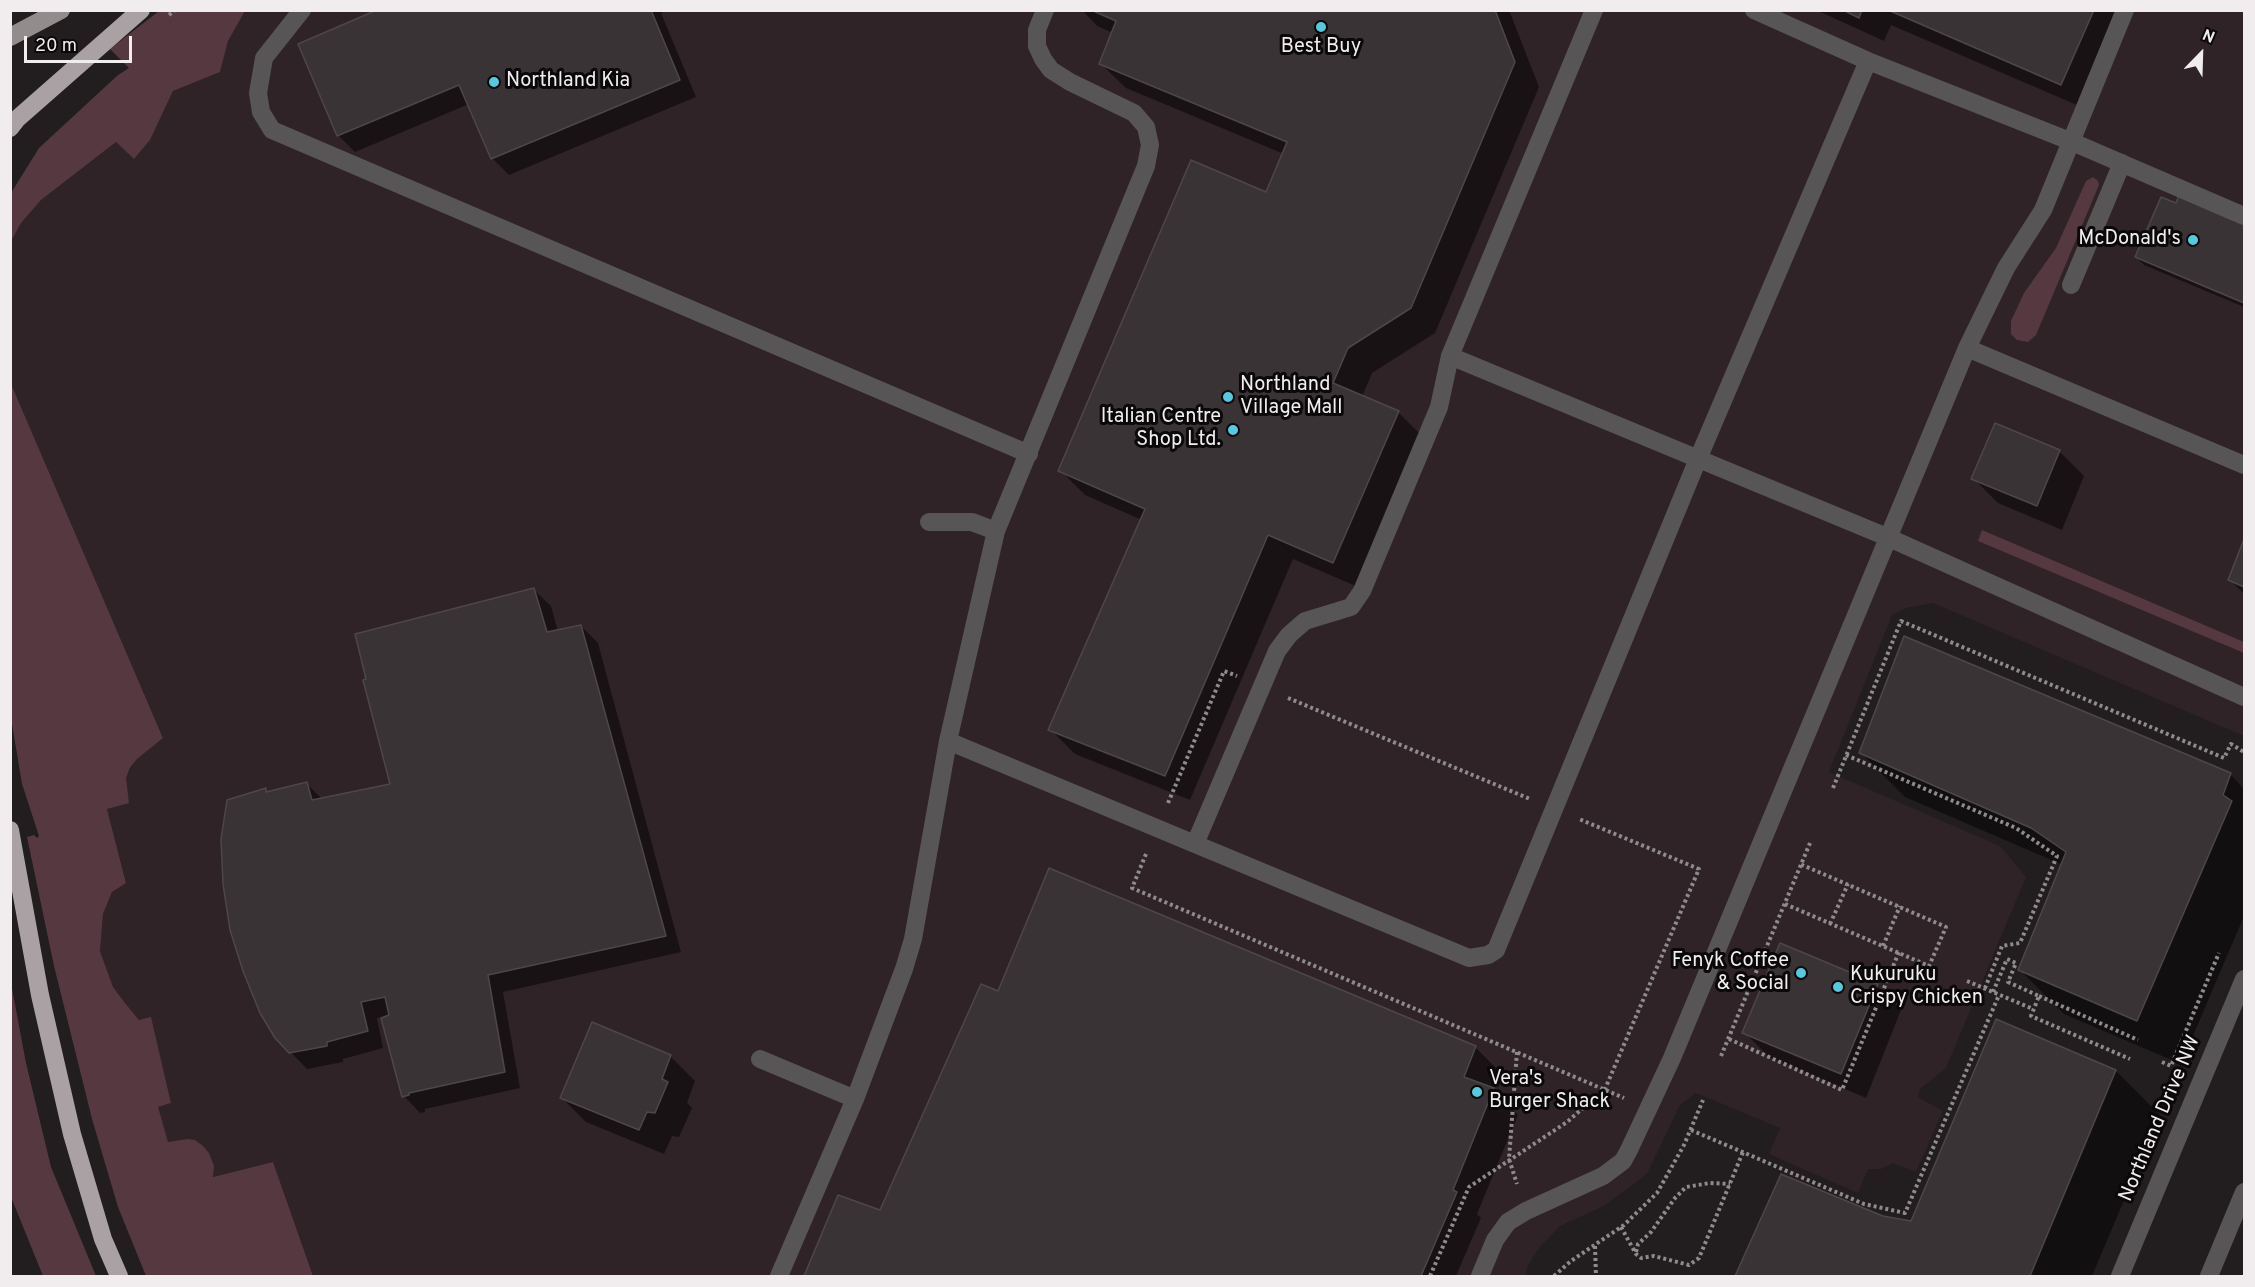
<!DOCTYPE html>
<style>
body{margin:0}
#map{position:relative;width:2255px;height:1287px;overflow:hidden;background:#221d1e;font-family:Overpass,sans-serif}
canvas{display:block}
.frame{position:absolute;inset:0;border:12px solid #f1edee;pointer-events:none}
.north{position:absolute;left:2171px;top:24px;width:60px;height:60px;-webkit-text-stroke:4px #0a0808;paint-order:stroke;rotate:23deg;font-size:16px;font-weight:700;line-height:24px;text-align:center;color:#f1edee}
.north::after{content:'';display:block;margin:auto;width:21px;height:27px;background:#f1edee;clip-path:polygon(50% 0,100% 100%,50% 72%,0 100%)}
.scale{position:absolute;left:24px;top:36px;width:108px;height:27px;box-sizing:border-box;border:3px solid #f1edee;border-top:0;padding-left:8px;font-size:18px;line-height:21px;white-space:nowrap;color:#f1edee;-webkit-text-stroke:4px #0a0808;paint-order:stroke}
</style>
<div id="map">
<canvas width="2255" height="1287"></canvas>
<div class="frame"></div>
<div class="north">N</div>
<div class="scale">20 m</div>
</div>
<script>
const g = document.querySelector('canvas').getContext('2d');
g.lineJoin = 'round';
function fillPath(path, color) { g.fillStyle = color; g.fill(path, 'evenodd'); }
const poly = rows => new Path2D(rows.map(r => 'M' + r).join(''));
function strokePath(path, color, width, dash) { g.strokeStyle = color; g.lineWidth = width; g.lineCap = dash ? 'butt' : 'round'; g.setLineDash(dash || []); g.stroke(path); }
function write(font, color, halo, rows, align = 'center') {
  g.font = font + ' Overpass,sans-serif'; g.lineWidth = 6; g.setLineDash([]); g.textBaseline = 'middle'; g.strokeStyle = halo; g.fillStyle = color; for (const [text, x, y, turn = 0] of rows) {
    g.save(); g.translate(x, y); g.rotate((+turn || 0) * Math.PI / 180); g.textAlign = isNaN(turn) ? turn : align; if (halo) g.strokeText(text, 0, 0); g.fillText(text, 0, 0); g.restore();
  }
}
fillPath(poly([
 [245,11,2244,11,2244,736,1933,603,1906,608,1892,615,1829,772,2000,846,2026,877,1946,1068,1920,1089,1918,1097,1943,1111,1916,1172,1893,1163,1881,1169,1868,1169,1858,1193,1769,1154,1780,1128,1696,1093,1680,1105,1647,1174,1604,1206,1560,1226,1539,1248,1527,1267,1526,1276,313,1276,273,1162,212,1177,168,1142,157,1107,171,1103,151,1018,139,1020,125,1003,113,987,100,951,103,914,112,892,126,882,107,809,137,759,163,737,11,385,11,241,21,223,41,200,116,142,134,159,150,140,173,91,220,72,228,41]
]), '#2f2327');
fillPath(poly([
 [159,11,245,11,228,41,220,72,173,91,150,140,134,159,116,142,41,200,21,223,11,241,11,193,39,148,118,75,129,68,110,49],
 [2093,177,2098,181,2099,185,2036,335,2028,342,2017,340,2011,334,2011,321,2024,293,2056,248,2086,181],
 [11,384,163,738,137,759,130,768,126,778,129,803,107,809,126,883,112,892,103,914,100,951,113,987,125,1003,139,1020,151,1017,171,1103,158,1107,168,1142,188,1139,195,1140,203,1146,209,1153,214,1166,213,1177,273,1162,313,1276,146,1276,118,1207,92,1119,54,966,27,837,34,835,37,838,39,836,22,784,11,718],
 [1982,530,2244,642,2244,653,1978,541],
 [11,983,26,1063,51,1167,96,1276,43,1276,11,1197]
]), '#563840');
fillPath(poly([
 [381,10,667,10,661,13,696,97,509,175,492,158,469,104,355,152,338,135],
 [1082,10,1509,10,1539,87,1435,333,1372,373,1362,397,1398,412,1423,437,1358,587,1293,559,1190,800,1075,754,1050,729,1142,520,1085,495,1060,470,1267,194,1284,154,1126,88,1101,64,1113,33,1097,26],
 [1816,10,2129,10,2086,109,1891,25,1884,41],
 [2180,197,2244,225,2244,307,2144,265,2136,257,2177,205],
 [2059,451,2084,476,2062,530,1998,503,1973,478],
 [2244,543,2244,594,2229,579],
 [534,590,551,606,558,632,581,626,598,643,681,952,503,992,520,1088,425,1109,425,1112,420,1113,404,1096,383,1017,377,1018,383,1048,343,1059,343,1062,307,1069,276,1037,265,790,269,793,307,784,322,799,392,785],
 [1861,753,2230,774,2244,789,2244,916,2181,1064,2064,1014,2020,970,2063,865,1905,797],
 [1877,986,1901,1010,1866,1098,1769,1057,1744,1032],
 [999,993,1475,1047,1500,1072,1493,1089,1518,1115,1477,1214,1481,1218,1456,1276,805,1276,839,1196,881,1212],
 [1997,1021,2116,1071,2160,1115,2092,1276,1737,1276,1781,1176,1883,1218,1912,1223],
 [670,1056,695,1081,687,1103,692,1108,679,1137,672,1136,664,1154,586,1122,562,1098]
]), '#0007');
const building = poly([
 [377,10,651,10,680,80,491,159,459,85,337,136,298,44,377,10],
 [1091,10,1495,10,1515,62,1411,308,1348,348,1333,383,1399,411,1333,563,1268,535,1165,776,1048,730,1145,509,1058,471,1191,160,1266,192,1287,142,1099,64,1116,21,1091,10],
 [1843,10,1862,10,1859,18,1843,10],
 [1888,10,2094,10,2061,85,1888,10],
 [2179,195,2244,224,2244,303,2135,257,2161,197,2176,203,2179,195],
 [1995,423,2060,450,2037,506,1971,479,1995,423],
 [2244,539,2244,587,2228,580,2244,539],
 [534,588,547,632,581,625,666,936,488,975,505,1072,409,1093,409,1095,402,1097,381,1018,389,1015,385,997,361,1002,368,1031,327,1042,327,1046,289,1053,275,1038,260,1013,243,971,230,930,223,884,221,839,227,800,266,788,266,792,307,782,312,800,390,784,363,680,366,679,355,634,534,588],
 [1904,636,2231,773,2223,795,2232,801,2137,1021,2018,970,2066,852,2031,828,1859,753,1904,636],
 [1049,868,1476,1046,1464,1077,1494,1088,1453,1190,1457,1192,1421,1276,804,1276,838,1195,880,1210,981,984,998,991,1049,868],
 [1780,943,1878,984,1841,1074,1742,1033,1780,943],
 [1996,1019,2116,1070,2030,1276,1735,1276,1781,1174,1883,1216,1911,1221,1996,1019],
 [592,1022,671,1055,662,1079,668,1082,655,1113,647,1112,639,1130,560,1098,592,1022]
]);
fillPath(building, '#393335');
strokePath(building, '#4d4748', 1.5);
strokePath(poly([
 [169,15,175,10],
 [1288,698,1530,799],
 [1846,755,2016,828,2057,856,2020,943,2002,946,1985,988],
 [1833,788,1901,621,2224,758,2231,744,2244,752],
 [1168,803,1224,671,1237,676],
 [1146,854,1132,888,1624,1098],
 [1785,904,1929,966,1946,927,1800,864],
 [1830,924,1848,884],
 [1883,946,1900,906],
 [1967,981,2033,1009],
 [1993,992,2007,959,2016,963,2008,982,2039,996,2031,1016,2130,1059],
 [2039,996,2138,1040],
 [1729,1039,1842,1090,1899,952],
 [1517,1052,1509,1159,1517,1184],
 [1721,1056,1810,843],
 [2162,1062,2171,1066,2219,953],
 [1691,1130,1864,1204,1905,1213,1999,995],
 [1621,1227,1636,1254,1641,1258,1654,1256,1689,1265,1699,1258,1743,1152],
 [1595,1246,1596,1276],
 [1636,1252,1638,1244,1651,1232,1675,1198,1686,1187,1710,1183,1730,1184],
 [1430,1276,1469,1187,1567,1122,1605,1089,1699,869,1579,819],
 [1554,1276,1571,1261,1624,1225,1657,1193,1684,1145,1703,1100]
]), '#8f8b8c', 4, [3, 3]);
strokePath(poly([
 [302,10,264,58,258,93,261,112,272,130,1029,454],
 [1594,10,1450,356,1439,407,1362,591,1351,607,1305,621,1289,635,1277,651,1195,844,1469,958,1488,955,1496,950,1698,459,1868,61],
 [1754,10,1868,61,2070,141,2244,216],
 [2071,285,2122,163],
 [1967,348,2244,465],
 [1450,356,1887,537,2244,697],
 [929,522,972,522,996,531],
 [948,741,1195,844],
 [760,1059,855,1099],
 [779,1276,855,1099,904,969,913,939,948,741,996,531,1146,166,1150,145,1146,127,1134,113,1070,82,1051,70,1043,59,1037,46,1037,30,1045,10],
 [1480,1276,1495,1240,1508,1222,1526,1211,1603,1176,1623,1161,1629,1150,1672,1058,1967,348,2006,268,2043,210,2125,10],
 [2120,1276,2244,979],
 [2209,1276,2244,1192]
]), '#585556', 18);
strokePath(poly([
 [10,37,61,10]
]), '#928c8d', 18);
strokePath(poly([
 [10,128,17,119,141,10],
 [10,830,40,995,72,1134,103,1239,119,1276]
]), '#a9a1a3', 18);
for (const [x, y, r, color] of [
 [1321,27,6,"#54cade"],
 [494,82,6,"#54cade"],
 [2193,240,6,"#54cade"],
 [1228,397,6,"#54cade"],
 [1233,430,6,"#54cade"],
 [1801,973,6,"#54cade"],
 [1838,987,6,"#54cade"],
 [1477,1092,6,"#54cade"]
]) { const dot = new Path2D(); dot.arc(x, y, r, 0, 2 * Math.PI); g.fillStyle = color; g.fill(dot); strokePath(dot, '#0a0808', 2); }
write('20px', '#f1edee', '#0a0808', [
 ["Best Buy",1321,48,"center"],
 ["Northland Kia",506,82],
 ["McDonald's",2181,240,"right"],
 ["Northland",1240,386],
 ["Village Mall",1240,409],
 ["Italian Centre",1221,418,"right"],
 ["Shop Ltd.",1221,441,"right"],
 ["Fenyk Coffee",1789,962,"right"],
 ["& Social",1789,985,"right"],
 ["Kukuruku",1850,976],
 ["Crispy Chicken",1850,999],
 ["Vera's",1489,1080],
 ["Burger Shack",1489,1103]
], 'left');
write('20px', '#f1edee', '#0a0808', [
 ["Northland Drive NW",2161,1119,-67]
]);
</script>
